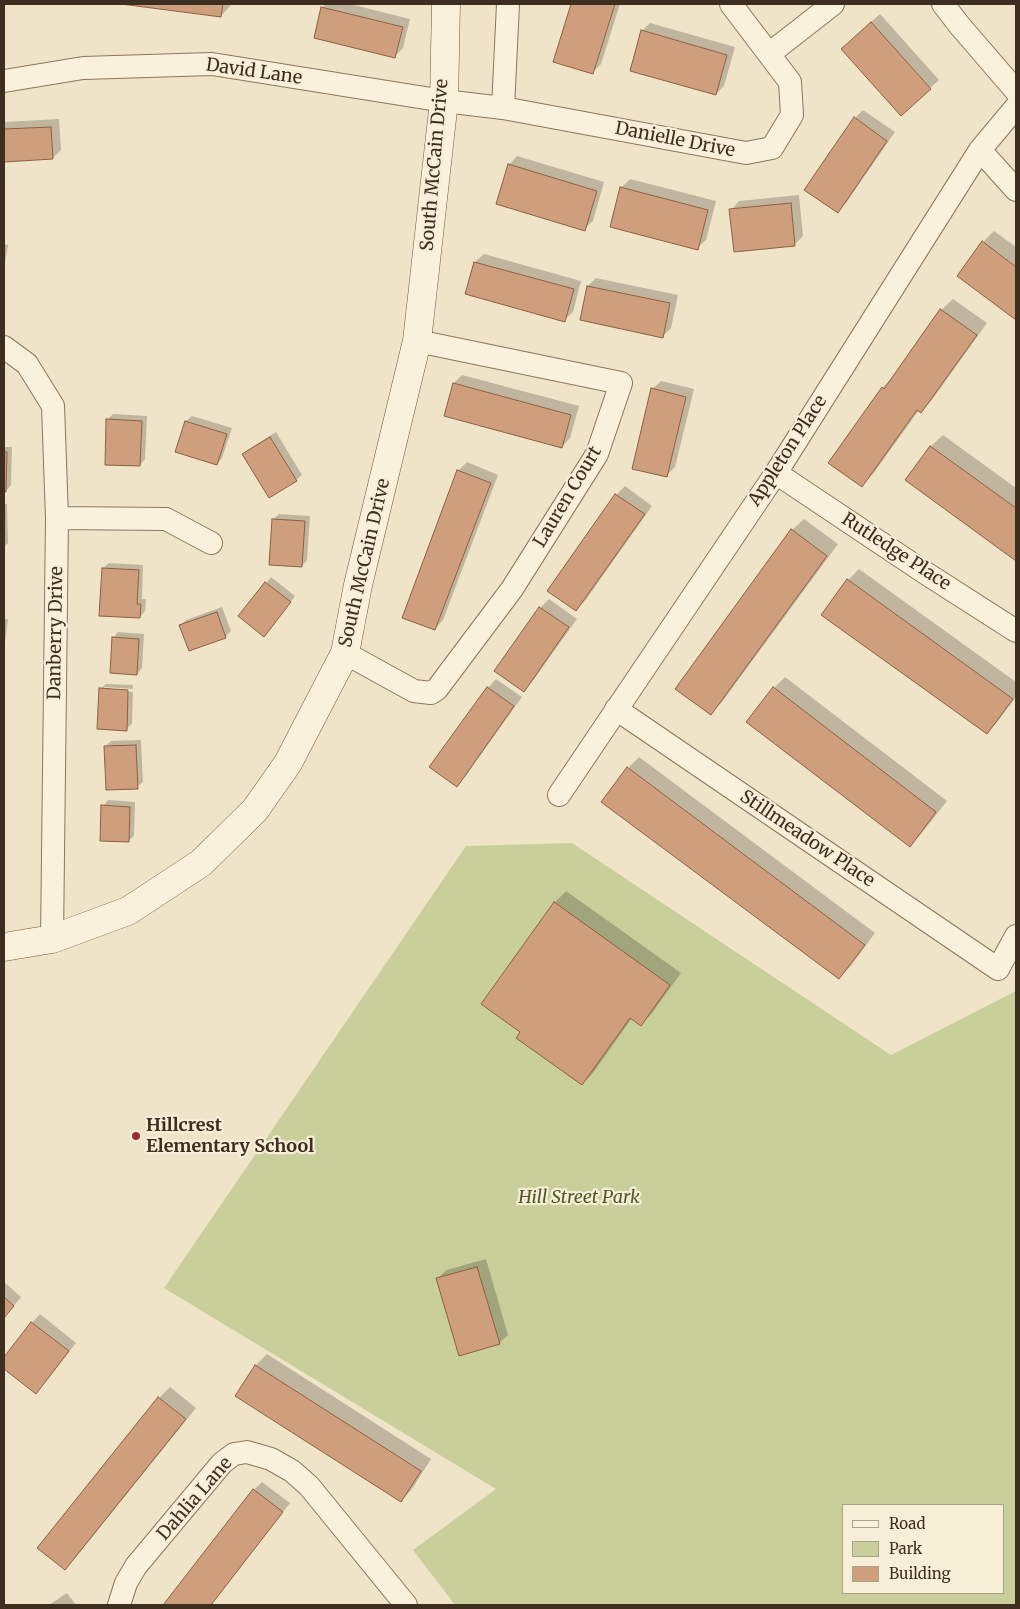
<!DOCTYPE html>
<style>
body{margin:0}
#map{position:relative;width:1020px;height:1609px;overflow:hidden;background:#f0e4c8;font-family:Merriweather,serif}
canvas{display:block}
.frame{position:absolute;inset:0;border:5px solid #3d2e20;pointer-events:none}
.legend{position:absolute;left:842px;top:1504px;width:162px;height:90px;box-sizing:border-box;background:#f7eed8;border:1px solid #ada18e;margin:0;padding:6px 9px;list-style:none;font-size:15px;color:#3d2e20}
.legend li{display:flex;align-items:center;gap:10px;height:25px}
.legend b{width:25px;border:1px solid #ada18e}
</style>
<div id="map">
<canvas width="1020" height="1609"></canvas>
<div class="frame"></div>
<ul class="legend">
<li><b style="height:6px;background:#faf1dc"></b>Road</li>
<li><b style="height:14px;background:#c9cf9b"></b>Park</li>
<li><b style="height:14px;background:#cf9f7d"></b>Building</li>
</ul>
</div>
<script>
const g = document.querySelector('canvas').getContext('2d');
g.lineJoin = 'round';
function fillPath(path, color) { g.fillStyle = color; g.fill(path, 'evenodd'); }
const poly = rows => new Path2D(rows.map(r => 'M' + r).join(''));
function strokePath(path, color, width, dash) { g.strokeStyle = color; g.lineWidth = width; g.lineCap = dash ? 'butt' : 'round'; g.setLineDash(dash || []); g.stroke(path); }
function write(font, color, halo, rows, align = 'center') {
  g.font = font + ' Merriweather,serif'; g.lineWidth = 4.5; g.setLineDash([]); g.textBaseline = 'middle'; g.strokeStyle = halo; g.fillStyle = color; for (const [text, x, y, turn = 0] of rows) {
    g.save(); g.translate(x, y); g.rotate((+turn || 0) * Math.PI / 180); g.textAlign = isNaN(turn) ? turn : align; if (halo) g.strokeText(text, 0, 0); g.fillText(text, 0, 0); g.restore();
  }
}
fillPath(poly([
 [572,843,891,1055,1016,991,1016,1605,455,1605,413,1550,496,1489,164,1288,466,846],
 [844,1505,1004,1505,1004,1593,844,1593]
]), '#c9cf9b');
fillPath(poly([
 [131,4,232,4,221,16],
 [326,4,350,4,410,19,403,48,394,57,323,7],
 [572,4,620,4,601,64,592,73,555,61],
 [880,14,939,80,901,114,851,40],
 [650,23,735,47,724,86,716,94,642,31],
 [863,110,895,132,846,203,838,211,855,118],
 [59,119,61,150,53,158,4,161,4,122],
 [517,156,604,182,593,221,584,229,509,165],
 [630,179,716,201,706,240,697,248,621,188],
 [799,195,803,236,795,244,731,210,739,201],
 [994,231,1016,247,1016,318,958,276,983,242],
 [4,244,8,245,4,267],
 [484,254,581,281,573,312,564,320,475,262],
 [596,278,678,295,671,328,663,336,588,286],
 [953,299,987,323,932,400,921,412,919,410,873,474,862,485,882,388,894,376,941,310],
 [462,375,579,406,570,438,562,447,454,383],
 [661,381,694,389,675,467,666,476,652,389],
 [113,414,147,416,145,459,140,465,107,420],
 [192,416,232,428,222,458,217,464,177,451,186,421],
 [276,432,302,475,296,480,243,454,249,449],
 [943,435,1016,488,1016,559,907,480,931,446],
 [4,447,12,447,11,485,6,491,4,491],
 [467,462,498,475,443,620,435,629,458,471],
 [625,486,652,506,585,601,576,609,549,590,616,495],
 [4,504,7,504,8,543,4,547],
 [279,514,310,516,307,560,302,566,273,519],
 [804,519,838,544,722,702,711,713,676,689,792,530],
 [109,563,143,565,142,599,146,599,145,611,140,617,103,568],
 [859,569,1016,682,1016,697,998,721,987,733,848,580],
 [271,577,295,596,270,630,240,616],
 [549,599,577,619,532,682,524,690,496,671,540,608],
 [222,607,231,631,225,637,181,625,186,620],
 [4,619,8,619,4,650],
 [118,632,144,634,142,668,137,674,113,638],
 [785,677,947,801,921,834,910,846,774,688],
 [496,679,522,697,465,777,457,785,488,688],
 [106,684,133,685,133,689,104,687,104,690,133,692,132,724,126,729,100,689],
 [141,740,143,782,137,787,105,747,111,741],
 [639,757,875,933,850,967,838,978,628,768],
 [108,800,135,802,134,836,128,841,103,806],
 [566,891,681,973,652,1013,641,1025,632,1018,593,1073,582,1084,522,1032,483,1004,555,902],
 [486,1259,508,1335,499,1343,438,1279,446,1270],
 [4,1282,21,1297,4,1318],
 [40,1314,76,1343,44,1384,36,1392,4,1367,4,1359,32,1323],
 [267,1354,431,1459,412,1489,401,1501,236,1396,256,1365],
 [170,1387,196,1408,76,1557,65,1568,159,1398],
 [262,1482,290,1503,211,1605,164,1605,254,1490],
 [67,1593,76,1605,49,1605]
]), '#0003');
const building = poly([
 [121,4,223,4,221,17,121,4],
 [571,4,615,4,593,74,553,62,571,4],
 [321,7,403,27,395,58,314,38,321,7],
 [871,22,931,89,901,116,841,49,871,22],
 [641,30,727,55,716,95,630,71,641,30],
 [854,117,887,141,838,213,804,190,854,117],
 [51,127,53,159,4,162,4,129,51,127],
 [508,164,597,191,585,231,496,204,508,164],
 [620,187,708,210,698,250,610,227,620,187],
 [791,203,795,246,734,252,729,209,791,203],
 [982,241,1016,267,1016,320,957,276,982,241],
 [474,262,574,289,565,322,465,294,474,262],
 [587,286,670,303,663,338,580,320,587,286],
 [940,309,977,335,921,413,917,410,862,487,828,463,882,387,884,389,940,309],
 [453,383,571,415,562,448,444,416,453,383],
 [651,388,686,397,667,477,632,469,651,388],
 [106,419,142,421,140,466,105,465,106,419],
 [185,421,227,434,217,465,175,452,185,421],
 [270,437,297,481,269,498,242,454,270,437],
 [930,446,1016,508,1016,561,905,480,930,446],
 [4,452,7,452,6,492,4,492,4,452],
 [457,470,491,483,435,630,402,618,457,470],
 [615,494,645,514,576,611,547,591,615,494],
 [272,519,305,521,302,567,269,565,272,519],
 [791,529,827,556,711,715,675,689,791,529],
 [102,568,139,570,137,604,141,604,140,618,99,616,102,568],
 [847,579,1013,699,987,734,821,615,847,579],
 [265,582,291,602,264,637,238,616,265,582],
 [539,607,569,627,524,692,494,671,539,607],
 [217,612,226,638,189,651,179,625,217,612],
 [112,637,139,639,137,675,110,673,112,637],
 [487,687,514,706,457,787,429,767,487,687],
 [773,687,936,812,910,847,746,722,773,687],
 [99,688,128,690,127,731,97,729,99,688],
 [136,745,138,789,106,790,104,746,136,745],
 [627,767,865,945,839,979,601,802,627,767],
 [101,805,130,807,129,842,100,841,101,805],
 [554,902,670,985,641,1026,630,1018,582,1085,516,1038,520,1032,481,1004,554,902],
 [477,1267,500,1344,459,1356,436,1278,477,1267],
 [4,1297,14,1306,4,1318,4,1297],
 [31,1322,69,1351,36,1394,4,1369,4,1357,31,1322],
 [255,1365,421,1471,401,1502,235,1396,255,1365],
 [158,1397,186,1419,65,1570,37,1548,158,1397],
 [253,1489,283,1512,211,1605,163,1605,253,1489]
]);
fillPath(building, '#cf9f7d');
strokePath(building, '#8d5f41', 1);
const street = poly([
 [943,4,960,26,1016,91],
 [769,54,833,4],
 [4,81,83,68,212,64,444,101,503,108,746,153,772,148,792,115,790,82,731,4],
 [503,108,508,4],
 [980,150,1016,190],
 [4,347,27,364,53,406,57,518,52,939],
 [776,473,927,574,1016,631],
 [57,518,166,519,211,543],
 [345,653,414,691,431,693,437,689,512,589,597,454,621,383,417,341],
 [616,709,998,969,1016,936],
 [559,795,776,473,980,150,1016,107],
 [119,1605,126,1583,136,1566,222,1463,234,1454,247,1452,271,1459,292,1471,309,1486,406,1605]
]);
const secondary = poly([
 [4,947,52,939,128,911,201,863,255,810,288,763,345,653,358,585,417,341,444,101,446,4]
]);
strokePath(street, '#8d765c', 24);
strokePath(secondary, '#6f573f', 29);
strokePath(street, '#faf1dc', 22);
strokePath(secondary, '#faf1dc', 28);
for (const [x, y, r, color] of [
 [136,1136,5,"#9e2a2b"]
]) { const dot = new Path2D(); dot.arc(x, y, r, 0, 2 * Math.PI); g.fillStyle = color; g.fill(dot); strokePath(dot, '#f7eed8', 2); }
write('18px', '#3d2e20', '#f7eed8', [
 ["David Lane",254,72,8],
 ["Danielle Drive",675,140,11],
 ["South McCain Drive",435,165,-85],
 ["Appleton Place",788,451,-57],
 ["Lauren Court",568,497,-59],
 ["Rutledge Place",896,552,33],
 ["South McCain Drive",365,563,-77],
 ["Danberry Drive",56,633,-89],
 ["Stillmeadow Place",807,839,34],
 ["Dahlia Lane",195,1499,-49]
]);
write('bold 18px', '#3d2e20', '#f7eed8', [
 ["Hillcrest",146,1126],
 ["Elementary School",146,1147]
], 'left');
write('italic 18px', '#4d5a26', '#f7eed8', [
 ["Hill Street Park",579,1198]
]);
</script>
